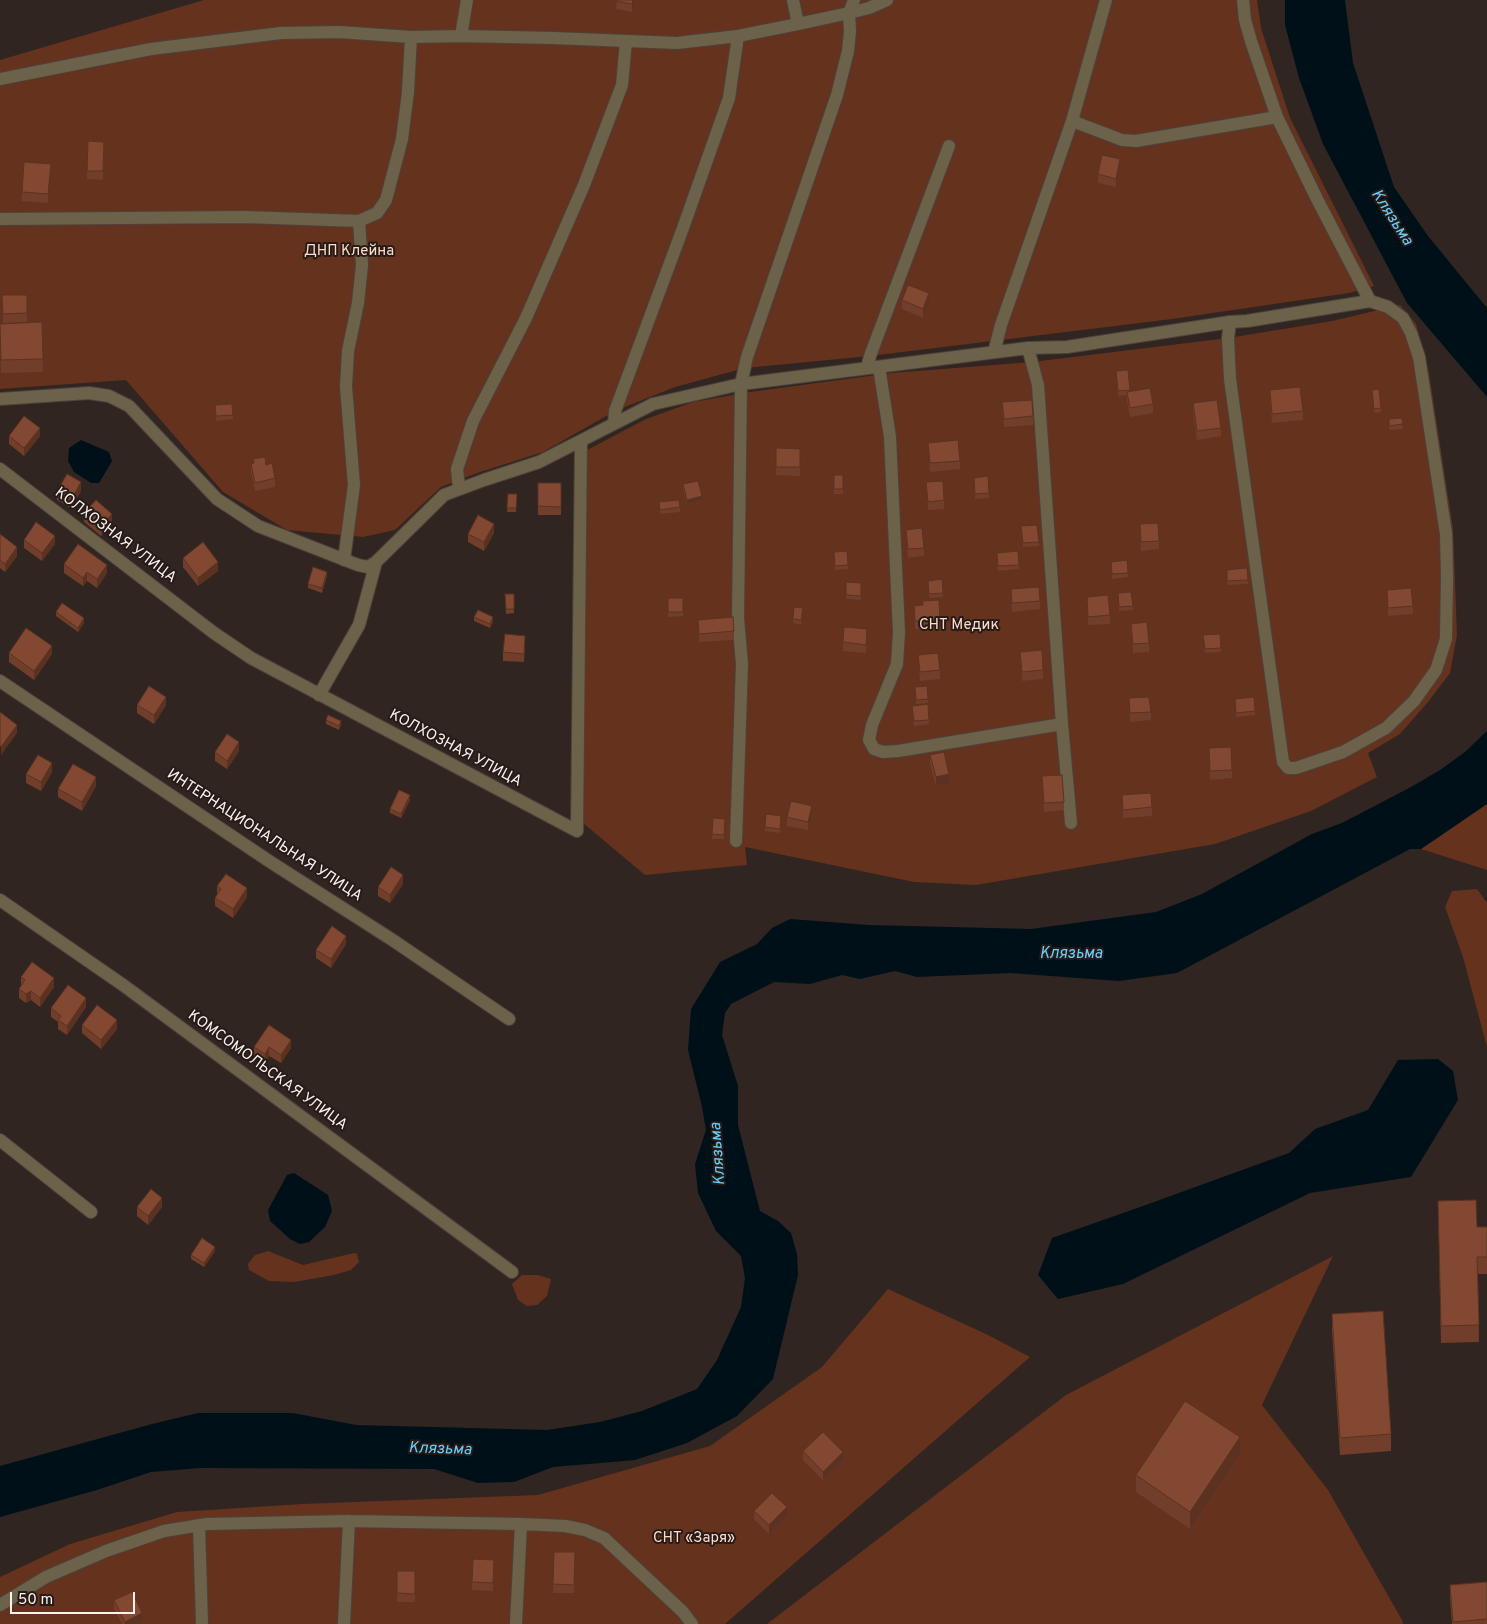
<!DOCTYPE html>
<meta charset="utf-8">
<style>
body{margin:0}
#map{position:relative;width:1487px;height:1624px;overflow:hidden;background:#302520;font-family:Overpass,sans-serif}
canvas{display:block}
.scale{position:absolute;left:10px;top:1592px;width:125px;height:22px;box-sizing:border-box;border:2px solid #f9f1ee;border-top:0;padding-left:6px;font-size:15px;line-height:18px;white-space:nowrap;color:#f9f1ee;-webkit-text-stroke:4px #261b17;paint-order:stroke}
</style>
<div id="map">
<canvas width="1487" height="1624"></canvas>
<div class="scale">50 m</div>
</div>
<script>
const g = document.querySelector('canvas').getContext('2d');
g.lineJoin = 'round';
function fillPath(path, color) { g.fillStyle = color; g.fill(path, 'evenodd'); }
const poly = rows => new Path2D(rows.map(r => 'M' + r).join(''));
function strokePath(path, color, width, dash) { g.strokeStyle = color; g.lineWidth = width; g.lineCap = dash ? 'butt' : 'round'; g.setLineDash(dash || []); g.stroke(path); }
function write(font, color, halo, rows, align = 'center') {
  g.font = font + ' Overpass,sans-serif'; g.lineWidth = 4; g.setLineDash([]); g.textBaseline = 'middle'; g.strokeStyle = halo; g.fillStyle = color; for (const [text, x, y, turn = 0] of rows) {
    g.save(); g.translate(x, y); g.rotate((+turn || 0) * Math.PI / 180); g.textAlign = isNaN(turn) ? turn : align; if (halo) g.strokeText(text, 0, 0); g.fillText(text, 0, 0); g.restore();
  }
}
fillPath(poly([
 [204,0,1257,0,1261,28,1290,118,1374,286,1349,293,1172,319,870,356,745,368,675,387,615,411,543,452,477,473,441,487,395,530,363,537,287,530,223,492,126,380,0,389,0,60],
 [1400,305,1416,324,1429,373,1453,529,1457,635,1450,673,1428,702,1400,734,1368,753,1377,777,1311,811,1215,844,976,885,914,882,745,847,747,865,645,875,583,823,587,450,646,419,693,402,750,392,891,373,1032,362,1228,338,1332,321],
 [1487,804,1487,870,1421,849],
 [1477,889,1487,903,1487,1047,1463,957,1445,907,1452,891],
 [268,1251,303,1265,354,1253,357,1254,359,1262,351,1270,334,1275,294,1282,269,1281,249,1270,248,1264,255,1255],
 [1333,1256,1262,1405,1328,1490,1402,1620,1403,1624,767,1624,1066,1395],
 [522,1275,538,1275,551,1279,547,1296,537,1305,527,1306,518,1300,512,1284],
 [888,1289,986,1334,1030,1357,725,1624,0,1624,0,1577,70,1544,177,1512,302,1504,538,1495,710,1446,822,1367]
]), '#65321d');
fillPath(poly([
 [1285,0,1345,0,1353,63,1394,187,1428,236,1487,308,1487,397,1407,303,1323,144,1299,78,1285,25],
 [81,440,109,452,112,461,99,483,91,483,74,472,68,461,69,448],
 [1487,731,1487,804,1421,849,1410,849,1177,973,1119,981,1010,973,917,977,895,971,860,979,842,975,810,984,774,982,731,1004,725,1013,722,1035,738,1086,738,1125,760,1211,778,1221,791,1233,797,1254,798,1275,773,1379,737,1416,687,1443,635,1460,553,1467,514,1482,478,1483,434,1469,200,1468,151,1472,97,1490,0,1517,0,1466,152,1424,198,1413,293,1413,356,1425,547,1430,600,1422,642,1411,697,1389,717,1360,741,1307,745,1278,741,1256,716,1231,698,1193,695,1164,706,1130,702,1107,688,1050,691,1009,720,962,757,944,772,928,790,919,869,925,1031,929,1156,912,1202,894,1312,834,1342,823,1411,787,1440,770,1465,752],
 [1438,1059,1453,1071,1458,1100,1411,1177,1310,1193,1123,1284,1058,1299,1038,1275,1052,1238,1143,1206,1289,1153,1315,1129,1368,1110,1398,1060],
 [294,1173,328,1195,332,1211,325,1227,309,1242,300,1244,290,1239,270,1221,268,1210,287,1175]
]), '#001019');
const minor = poly([
 [793,0,798,24],
 [1243,0,1245,20,1251,41,1277,117,1317,199,1370,301],
 [461,36,467,0],
 [0,79,151,49,281,33,339,32,411,37,461,36,553,38,677,43,738,36,798,24,849,13,869,8,887,0],
 [1072,121,1122,140,1136,141,1277,117],
 [0,219,245,217,359,221,377,213,386,200,402,139,408,92,411,37],
 [1028,348,1038,385,1062,724,1071,823],
 [994,352,1001,325,1072,121,1106,0],
 [879,367,890,437,899,632,897,664,872,725,869,740,874,749,883,752,898,751,1062,724],
 [867,368,870,356,949,146],
 [0,399,89,393,109,396,129,406,217,499,258,526,358,565,368,567,376,562,444,495,484,480,539,462,653,404,741,384,1028,348,1067,347,1230,322,1247,321,1370,301,1388,307,1403,318,1411,333,1419,357,1446,534,1447,576,1446,639,1436,670,1414,701,1386,728,1343,752,1296,768,1288,768,1283,762,1230,379,1228,338,1230,322],
 [614,424,615,411,683,228,729,98,738,36],
 [0,469,214,633,251,658,577,831,581,441],
 [459,488,457,469,473,421,526,318,584,185,622,85,626,41],
 [344,560,354,485,346,387,348,351,358,303,362,265,359,221],
 [0,681,272,863,391,939,509,1019],
 [319,695,359,625,376,562],
 [736,841,742,664,738,618,741,384,747,357,837,95,848,51,850,31,849,13,854,0],
 [0,900,123,985,512,1272],
 [0,1140,91,1212],
 [199,1525,202,1624],
 [0,1605,46,1577,106,1551,164,1531,207,1524,349,1521,521,1524,565,1526,585,1530,604,1538,683,1612,692,1624],
 [344,1624,349,1521],
 [516,1624,521,1524]
]);
strokePath(minor, '#4c423d', 14);
strokePath(minor, '#6c624a', 12);
fillPath(poly([
 [617,0,635,0,632,12,616,9],
 [104,150,103,180,87,179,87,171],
 [1120,168,1116,187,1098,183,1098,174],
 [51,173,48,203,22,201,22,192],
 [2,295,27,295,27,322,3,323],
 [902,300,929,302,923,318,902,309],
 [42,322,43,372,1,373,0,324],
 [1128,370,1130,392,1153,404,1153,413,1130,417,1127,401,1127,395,1118,396,1116,375],
 [1270,390,1303,411,1303,420,1272,423,1270,398],
 [1372,390,1381,408,1381,412,1374,413],
 [1002,402,1033,416,1033,425,1004,427],
 [1193,403,1221,428,1221,436,1197,440,1193,412],
 [215,405,233,415,233,419,216,421],
 [1402,418,1403,429,1389,430,1389,419],
 [9,436,40,436,24,456,9,444],
 [928,443,960,461,960,469,930,472],
 [776,448,800,449,800,476,776,475],
 [253,459,266,465,275,478,275,487,255,491,251,472,251,464,253,463],
 [834,475,843,475,843,494,834,494],
 [926,482,944,500,944,509,928,510],
 [974,482,989,493,989,498,975,499],
 [538,483,561,483,561,515,538,515],
 [683,484,702,500,687,504,683,489],
 [57,491,81,491,71,508,57,500],
 [508,494,517,494,516,512,507,512],
 [659,502,680,507,680,512,660,514],
 [84,513,112,523,101,536,84,522],
 [1140,524,1159,541,1159,549,1141,551],
 [1021,526,1039,542,1039,546,1023,547],
 [906,530,924,548,924,556,908,558],
 [494,533,484,551,468,542,468,534],
 [0,534,17,556,5,572,0,568],
 [24,540,55,544,42,561,24,548],
 [834,552,848,565,848,569,835,570],
 [997,553,1019,565,1019,569,998,571],
 [183,558,218,571,198,586,183,567],
 [64,564,107,573,97,588,87,581,83,586,64,573],
 [1111,566,1128,573,1128,577,1112,579],
 [1247,568,1248,584,1227,585,1227,570],
 [327,576,322,593,308,588,308,584],
 [928,581,943,593,943,597,929,598],
 [846,582,861,583,861,600,846,599],
 [1011,589,1040,601,1040,609,1012,612],
 [1387,590,1413,606,1413,614,1388,616],
 [1118,593,1133,606,1133,610,1119,611],
 [505,594,514,594,514,613,506,614],
 [1087,597,1110,615,1110,624,1088,625],
 [668,598,683,598,683,616,668,617],
 [914,606,940,620,940,629,915,629],
 [56,612,84,623,78,632,56,616],
 [803,613,801,625,793,623,793,619],
 [474,617,493,622,490,628,474,621],
 [698,620,734,631,734,640,699,642],
 [1131,624,1149,643,1149,652,1133,653],
 [1203,635,1221,648,1221,652,1205,653],
 [867,638,866,653,843,651,843,642],
 [525,644,524,662,503,661,503,652],
 [1020,652,1043,670,1043,679,1022,681],
 [9,653,52,654,34,680,9,662],
 [918,655,940,670,940,679,920,681],
 [915,692,928,699,928,703,916,704],
 [1129,698,1151,712,1151,720,1130,722],
 [1235,699,1255,711,1255,715,1236,717],
 [928,704,929,724,914,726,912,710],
 [137,705,166,705,154,724,137,713],
 [326,720,341,725,339,730,326,724],
 [1209,748,1232,770,1232,778,1210,780],
 [239,751,227,769,215,761,215,752],
 [930,755,949,783,936,786,930,764],
 [52,772,41,791,26,783,26,774],
 [1042,776,1064,802,1064,810,1044,812],
 [96,786,82,811,58,797,58,789],
 [1122,795,1152,807,1152,816,1123,818],
 [410,800,401,818,390,813,390,809],
 [812,814,808,830,787,826,787,817],
 [713,818,725,819,724,839,712,839],
 [781,820,780,833,765,831,765,827],
 [403,884,390,903,378,896,378,887],
 [217,886,247,897,233,918,215,906,215,898,217,895],
 [346,944,331,968,316,958,316,950],
 [21,977,54,987,40,1007,31,1000,26,1003,19,998,19,989,21,985],
 [86,1007,67,1035,58,1029,58,1022,51,1017,51,1008],
 [82,1025,117,1029,101,1049,82,1033],
 [254,1047,291,1048,281,1063,269,1056,265,1063,254,1055],
 [1438,1201,1477,1227,1487,1227,1487,1274,1478,1274,1479,1342,1441,1343],
 [137,1207,162,1207,148,1225,137,1216],
 [215,1251,204,1267,191,1259,191,1255],
 [1332,1314,1391,1434,1391,1451,1340,1455,1332,1331],
 [803,1451,843,1461,823,1480,803,1460],
 [1240,1454,1190,1529,1136,1492,1136,1475],
 [754,1511,787,1516,769,1534,754,1519],
 [554,1552,575,1552,574,1593,553,1593],
 [494,1569,493,1591,472,1590,472,1582],
 [397,1571,415,1571,415,1602,397,1602],
 [1487,1582,1487,1624,1452,1624,1450,1598,1450,1585],
 [114,1600,142,1622,137,1624,122,1624,114,1609]
]), '#703e2a');
fillPath(poly([
 [633,0,635,0,632,12,632,4],
 [1120,159,1120,168,1116,187,1116,179],
 [51,164,51,173,48,203,48,194],
 [929,293,929,302,923,318,923,309],
 [40,428,40,436,24,456,24,448],
 [81,482,81,491,71,508,71,500],
 [702,496,702,500,687,504,687,500],
 [112,514,112,523,101,536,101,527],
 [494,524,494,533,484,551,484,542],
 [55,536,55,544,42,561,42,553],
 [17,547,17,556,5,572,5,564],
 [218,562,218,571,198,586,198,578],
 [107,565,107,573,97,588,97,579],
 [87,572,87,581,83,586,83,578],
 [327,572,327,576,322,593,322,588],
 [493,617,493,622,490,628,490,624],
 [84,618,84,623,78,632,78,628],
 [52,646,52,654,34,680,34,671],
 [166,697,166,705,154,724,154,715],
 [341,721,341,725,339,730,339,726],
 [17,725,17,733,1,755,1,747],
 [239,742,239,751,227,769,227,761],
 [52,763,52,772,41,791,41,782],
 [949,774,949,783,936,786,936,777],
 [96,777,96,786,82,811,82,802],
 [410,795,410,800,401,818,401,814],
 [812,806,812,814,808,830,808,822],
 [403,875,403,884,390,903,390,895],
 [247,888,247,897,233,918,233,909],
 [346,936,346,944,331,968,331,959],
 [54,978,54,987,40,1007,40,998],
 [31,991,31,1000,26,1003,26,994],
 [86,998,86,1007,67,1035,67,1026],
 [117,1020,117,1029,101,1049,101,1040],
 [291,1040,291,1048,281,1063,281,1055],
 [269,1047,269,1056,265,1063,265,1054],
 [162,1198,162,1207,148,1225,148,1216],
 [215,1247,215,1251,204,1267,204,1263],
 [1240,1437,1240,1454,1190,1529,1190,1512],
 [843,1452,843,1461,823,1480,823,1472],
 [787,1507,787,1516,769,1534,769,1525],
 [142,1613,142,1622,137,1624,125,1624,125,1622]
]), '#5b3222');
const building = poly([
 [617,0,633,0,632,4,616,1,617,0],
 [88,141,104,142,103,171,87,171,88,141],
 [1102,155,1120,159,1116,179,1098,174,1102,155],
 [24,162,51,164,48,194,22,192,24,162],
 [908,285,929,293,923,309,902,300,908,285],
 [2,295,27,295,27,313,3,314,2,295],
 [42,322,43,359,1,360,0,324,42,322],
 [1128,370,1130,390,1118,391,1116,371,1128,370],
 [1300,387,1303,411,1272,414,1270,390,1300,387],
 [1150,388,1153,404,1130,408,1127,392,1150,388],
 [1379,389,1381,408,1374,409,1372,390,1379,389],
 [1032,400,1033,416,1004,419,1002,402,1032,400],
 [1217,400,1221,428,1197,431,1193,403,1217,400],
 [232,404,233,415,216,416,215,405,232,404],
 [24,416,40,428,24,448,9,436,24,416],
 [1402,418,1403,424,1389,426,1389,419,1402,418],
 [958,440,960,461,930,463,928,443,958,440],
 [776,448,800,449,800,467,776,467,776,448],
 [265,457,266,465,272,463,275,478,255,483,251,464,254,463,253,459,265,457],
 [67,474,81,482,71,500,57,491,67,474],
 [834,475,843,475,843,489,834,489,834,475],
 [988,476,989,493,975,494,974,478,988,476],
 [698,481,702,496,687,500,683,484,698,481],
 [943,481,944,500,928,502,926,482,943,481],
 [538,483,561,483,561,507,538,506,538,483],
 [508,494,517,494,516,508,507,508,508,494],
 [96,500,112,514,101,527,84,513,96,500],
 [679,500,680,507,660,510,659,502,679,500],
 [478,515,494,524,484,542,468,534,478,515],
 [36,522,55,536,42,553,24,540,36,522],
 [1158,523,1159,541,1141,542,1140,524,1158,523],
 [1037,525,1039,542,1023,543,1021,526,1037,525],
 [922,528,924,548,908,549,906,530,922,528],
 [0,534,17,547,5,564,0,560,0,534],
 [203,542,218,562,198,578,183,558,203,542],
 [78,544,107,565,97,579,87,572,83,578,64,564,78,544],
 [847,551,848,565,835,566,834,552,847,551],
 [1018,551,1019,565,998,566,997,553,1018,551],
 [1127,560,1128,573,1112,574,1111,562,1127,560],
 [313,567,327,572,322,588,308,584,313,567],
 [1247,568,1248,580,1227,581,1227,570,1247,568],
 [942,579,943,593,929,594,928,581,942,579],
 [846,582,861,583,861,596,846,595,846,582],
 [1039,587,1040,601,1012,603,1011,589,1039,587],
 [1411,588,1413,606,1388,608,1387,590,1411,588],
 [1131,592,1133,606,1119,607,1118,593,1131,592],
 [505,594,514,594,514,609,506,609,505,594],
 [1108,595,1110,615,1088,617,1087,597,1108,595],
 [668,598,683,598,683,612,668,612,668,598],
 [939,600,940,620,915,621,914,606,923,605,923,601,939,600],
 [62,603,84,618,78,628,56,612,62,603],
 [794,607,803,608,801,620,793,619,794,607],
 [478,610,493,617,490,624,474,617,478,610],
 [733,617,734,631,699,634,698,620,733,617],
 [1147,622,1149,643,1133,644,1131,624,1147,622],
 [844,627,867,629,866,645,843,642,844,627],
 [26,628,52,646,34,671,9,653,26,628],
 [505,634,525,636,524,654,503,652,505,634],
 [1220,634,1221,648,1205,649,1203,635,1220,634],
 [1042,650,1043,670,1022,672,1020,652,1042,650],
 [938,653,940,670,920,672,918,655,938,653],
 [149,686,166,697,154,715,137,705,149,686],
 [927,686,928,699,916,700,915,687,927,686],
 [1149,697,1151,712,1130,713,1129,698,1149,697],
 [1254,697,1255,711,1236,713,1235,699,1254,697],
 [928,704,929,720,914,721,912,706,928,704],
 [0,712,17,725,1,747,0,746,0,712],
 [328,715,341,721,339,726,326,720,328,715],
 [227,734,239,742,227,761,215,752,227,734],
 [1231,747,1232,770,1210,771,1209,748,1231,747],
 [944,752,949,774,936,777,930,755,944,752],
 [38,755,52,763,41,782,26,774,38,755],
 [73,764,96,777,82,802,58,789,73,764],
 [1062,775,1064,802,1044,803,1042,776,1062,775],
 [399,790,410,795,401,814,390,809,399,790],
 [1151,793,1152,807,1123,810,1122,795,1151,793],
 [791,801,812,806,808,822,787,817,791,801],
 [766,814,781,816,780,829,765,827,766,814],
 [713,818,725,819,724,835,712,834,713,818],
 [391,867,403,875,390,895,378,887,391,867],
 [226,874,247,888,233,909,215,898,221,889,217,886,226,874],
 [332,926,346,936,331,959,316,950,332,926],
 [32,962,54,978,40,998,31,991,26,994,19,989,25,980,21,977,32,962],
 [68,985,86,998,67,1026,58,1020,61,1016,51,1008,68,985],
 [97,1005,117,1020,101,1040,82,1025,97,1005],
 [269,1025,291,1040,281,1055,269,1047,265,1054,254,1047,269,1025],
 [151,1189,162,1198,148,1216,137,1207,151,1189],
 [1476,1200,1477,1227,1487,1227,1487,1257,1477,1257,1479,1325,1441,1326,1438,1201,1476,1200],
 [202,1238,215,1247,204,1263,191,1255,202,1238],
 [1383,1311,1391,1434,1340,1438,1332,1314,1383,1311],
 [1185,1401,1240,1437,1190,1512,1136,1475,1185,1401],
 [823,1432,843,1452,823,1472,803,1451,823,1432],
 [772,1493,787,1507,769,1525,754,1511,772,1493],
 [554,1552,575,1552,574,1585,553,1584,554,1552],
 [473,1559,494,1560,493,1583,472,1582,473,1559],
 [397,1571,415,1571,415,1594,397,1593,397,1571],
 [1487,1582,1487,1619,1453,1622,1450,1585,1487,1582],
 [132,1592,142,1613,125,1622,114,1600,132,1592]
]);
fillPath(building, '#824831');
strokePath(building, '#5b3222', 1);
write('15px', '#fed9ca', '#261b17', [
 ["ДНП Клейна",349,252],
 ["СНТ Медик",959,626],
 ["СНТ «Заря»",694,1539]
]);
write('15px', '#f9f1ee', '#261b17', [
 ["КОЛХОЗНАЯ УЛИЦА",115,536,37],
 ["КОЛХОЗНАЯ УЛИЦА",455,749,28],
 ["ИНТЕРНАЦИОНАЛЬНАЯ УЛИЦА",264,836,33],
 ["КОМСОМОЛЬСКАЯ УЛИЦА",267,1071,36]
]);
write('italic 16px', '#67cefc', '#261b17', [
 ["Клязьма",1391,218,57],
 ["Клязьма",1071,955],
 ["Клязьма",719,1154,-94],
 ["Клязьма",440,1450,2]
]);
</script>
